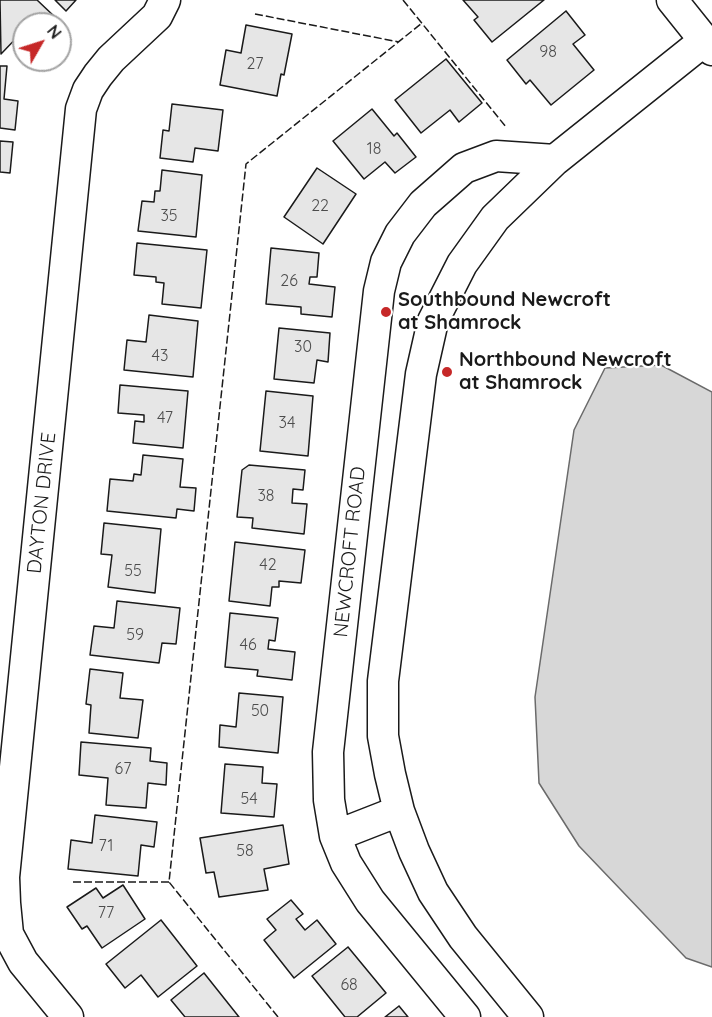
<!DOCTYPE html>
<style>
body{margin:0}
#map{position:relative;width:712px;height:1017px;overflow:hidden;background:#fff;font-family:Quicksand,sans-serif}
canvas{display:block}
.north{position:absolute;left:12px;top:12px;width:60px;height:60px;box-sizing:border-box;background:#fff;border:2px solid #a3a3a3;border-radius:50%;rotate:51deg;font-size:16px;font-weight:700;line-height:24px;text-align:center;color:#1a1a1a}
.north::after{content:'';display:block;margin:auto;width:21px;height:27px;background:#c62828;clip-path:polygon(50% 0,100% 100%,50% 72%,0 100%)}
</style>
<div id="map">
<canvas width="712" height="1017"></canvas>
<div class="north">N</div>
</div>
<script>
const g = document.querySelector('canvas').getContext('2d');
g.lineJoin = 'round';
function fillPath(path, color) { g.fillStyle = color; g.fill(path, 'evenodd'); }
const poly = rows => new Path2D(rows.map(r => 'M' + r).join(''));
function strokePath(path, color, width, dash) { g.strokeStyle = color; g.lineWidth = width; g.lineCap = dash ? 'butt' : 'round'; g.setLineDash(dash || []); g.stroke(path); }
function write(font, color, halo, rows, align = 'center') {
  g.font = font + ' Quicksand,sans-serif'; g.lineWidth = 4.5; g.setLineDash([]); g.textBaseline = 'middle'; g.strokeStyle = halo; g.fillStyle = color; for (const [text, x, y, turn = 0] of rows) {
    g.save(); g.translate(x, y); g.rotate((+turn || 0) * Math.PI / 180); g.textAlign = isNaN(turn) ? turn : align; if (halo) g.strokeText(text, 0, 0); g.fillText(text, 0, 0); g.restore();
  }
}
const water = poly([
 [661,365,712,392,712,967,686,958,579,846,539,783,535,697,574,430,605,368,661,365]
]);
fillPath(water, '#d7d7d7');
strokePath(water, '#6a6a6a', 1.5);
const building = poly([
 [0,0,37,0,56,18,51,24,24,24,24,30,1,54,0,0],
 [55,0,76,0,66,11,55,0],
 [463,0,544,0,492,42,474,20,478,17,463,0],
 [566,11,585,35,573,44,594,70,551,105,530,80,526,84,507,60,566,11],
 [246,25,292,34,284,75,281,74,277,96,220,85,226,50,241,53,246,25],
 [446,59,482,103,459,122,450,110,421,133,395,100,446,59],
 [0,66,7,66,4,99,18,101,15,130,0,128,0,66],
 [172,104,223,110,218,151,195,148,193,162,160,158,163,130,169,131,172,104],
 [372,109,394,136,397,133,416,157,395,173,385,162,364,179,333,141,372,109],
 [0,141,13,142,10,173,0,172,0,141],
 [317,168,356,194,323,244,284,217,317,168],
 [162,170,202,175,196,237,138,231,142,201,154,202,155,191,160,191,162,170],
 [137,243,207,250,201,308,162,304,164,283,156,282,156,277,134,275,137,243],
 [271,248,319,253,317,277,310,277,309,284,335,287,332,317,301,314,301,307,266,304,271,248],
 [149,315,198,321,193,377,124,370,127,340,146,342,149,315],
 [279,328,330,333,328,362,317,360,314,383,274,379,279,328],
 [120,385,188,391,183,448,133,443,135,421,144,422,144,415,118,413,120,385],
 [266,391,313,396,308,456,260,451,266,391],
 [143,455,183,459,180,487,196,488,194,511,177,509,176,518,107,511,110,479,133,481,134,474,141,475,143,455],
 [249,465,305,470,303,490,293,489,292,503,307,504,304,534,252,528,253,518,237,517,242,470,249,465],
 [104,523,161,529,155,593,108,587,112,555,101,554,104,523],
 [235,542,305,550,301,583,279,581,279,587,272,587,270,606,229,601,235,542],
 [117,601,180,608,176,644,162,643,159,663,90,655,94,626,114,628,117,601],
 [230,613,278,618,275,641,269,640,268,649,295,652,292,680,257,676,258,670,225,667,230,613],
 [90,669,123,673,120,698,143,700,138,738,89,733,91,705,86,704,90,669],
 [239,693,283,697,278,753,219,747,220,725,236,727,239,693],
 [81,742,151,748,150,761,167,763,166,785,148,783,146,808,106,805,108,778,79,775,81,742],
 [225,764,263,767,262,783,277,784,274,817,221,813,225,764],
 [95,815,157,822,154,847,141,845,138,876,68,869,71,840,92,843,95,815],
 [283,825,289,864,264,869,268,890,219,897,214,872,206,873,200,838,283,825],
 [123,885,145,919,102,948,87,926,82,929,67,907,96,888,103,898,123,885],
 [291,900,303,914,296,919,305,930,317,920,336,944,294,978,264,940,276,930,267,919,291,900],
 [161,920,197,966,158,997,141,975,125,988,106,964,161,920],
 [348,947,386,993,357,1017,345,1017,312,976,348,947],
 [204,973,239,1017,185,1017,171,1000,204,973],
 [399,1006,408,1017,385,1017,399,1006]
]);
fillPath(building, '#e6e6e6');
strokePath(building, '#1a1a1a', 1.5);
const minor = poly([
 [672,0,712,50],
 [335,836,399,811],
 [68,1017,23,962,8,934,5,903,4,877,81,109,88,90,98,75,111,59,157,16,165,0],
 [465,1017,370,901,346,863,335,836,329,800,328,752,379,291,386,262,400,234,423,204,464,168,496,156,555,160],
 [528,1017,463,937,433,892,414,851,399,811,390,774,383,736,383,681,421,374,433,321,462,264,495,218,555,160,704,41]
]);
strokePath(minor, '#1a1a1a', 33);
strokePath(minor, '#fff', 30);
strokePath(poly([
 [403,0,506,127],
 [255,14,399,42],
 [73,882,169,882],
 [278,1017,169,882,246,164,422,23]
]), '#1a1a1a', 1.5, [8, 3]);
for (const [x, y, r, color] of [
 [386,312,6,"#c62828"],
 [447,372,6,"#c62828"]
]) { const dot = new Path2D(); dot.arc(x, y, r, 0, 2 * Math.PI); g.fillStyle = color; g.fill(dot); strokePath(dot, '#fff', 2); }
write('16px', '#4d4d4d', null, [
 ["98",548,52],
 ["27",255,64],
 ["18",374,149],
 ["22",320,206],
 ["35",169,216],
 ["26",289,281],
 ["30",303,347],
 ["43",160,356],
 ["47",165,418],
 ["34",287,423],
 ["38",266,496],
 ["42",268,565],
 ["55",133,571],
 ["59",135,635],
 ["46",248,645],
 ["50",260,711],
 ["67",123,769],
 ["54",249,799],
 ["71",106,846],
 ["58",245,851],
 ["77",106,913],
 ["68",349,985]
]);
write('bold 20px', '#1a1a1a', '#fff', [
 ["Southbound Newcroft",398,300],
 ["at Shamrock",398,323],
 ["Northbound Newcroft",459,360],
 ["at Shamrock",459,383]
], 'left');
write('20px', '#1a1a1a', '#fff', [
 ["DAYTON DRIVE",42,503,-84],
 ["NEWCROFT ROAD",350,552,-84]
]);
</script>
